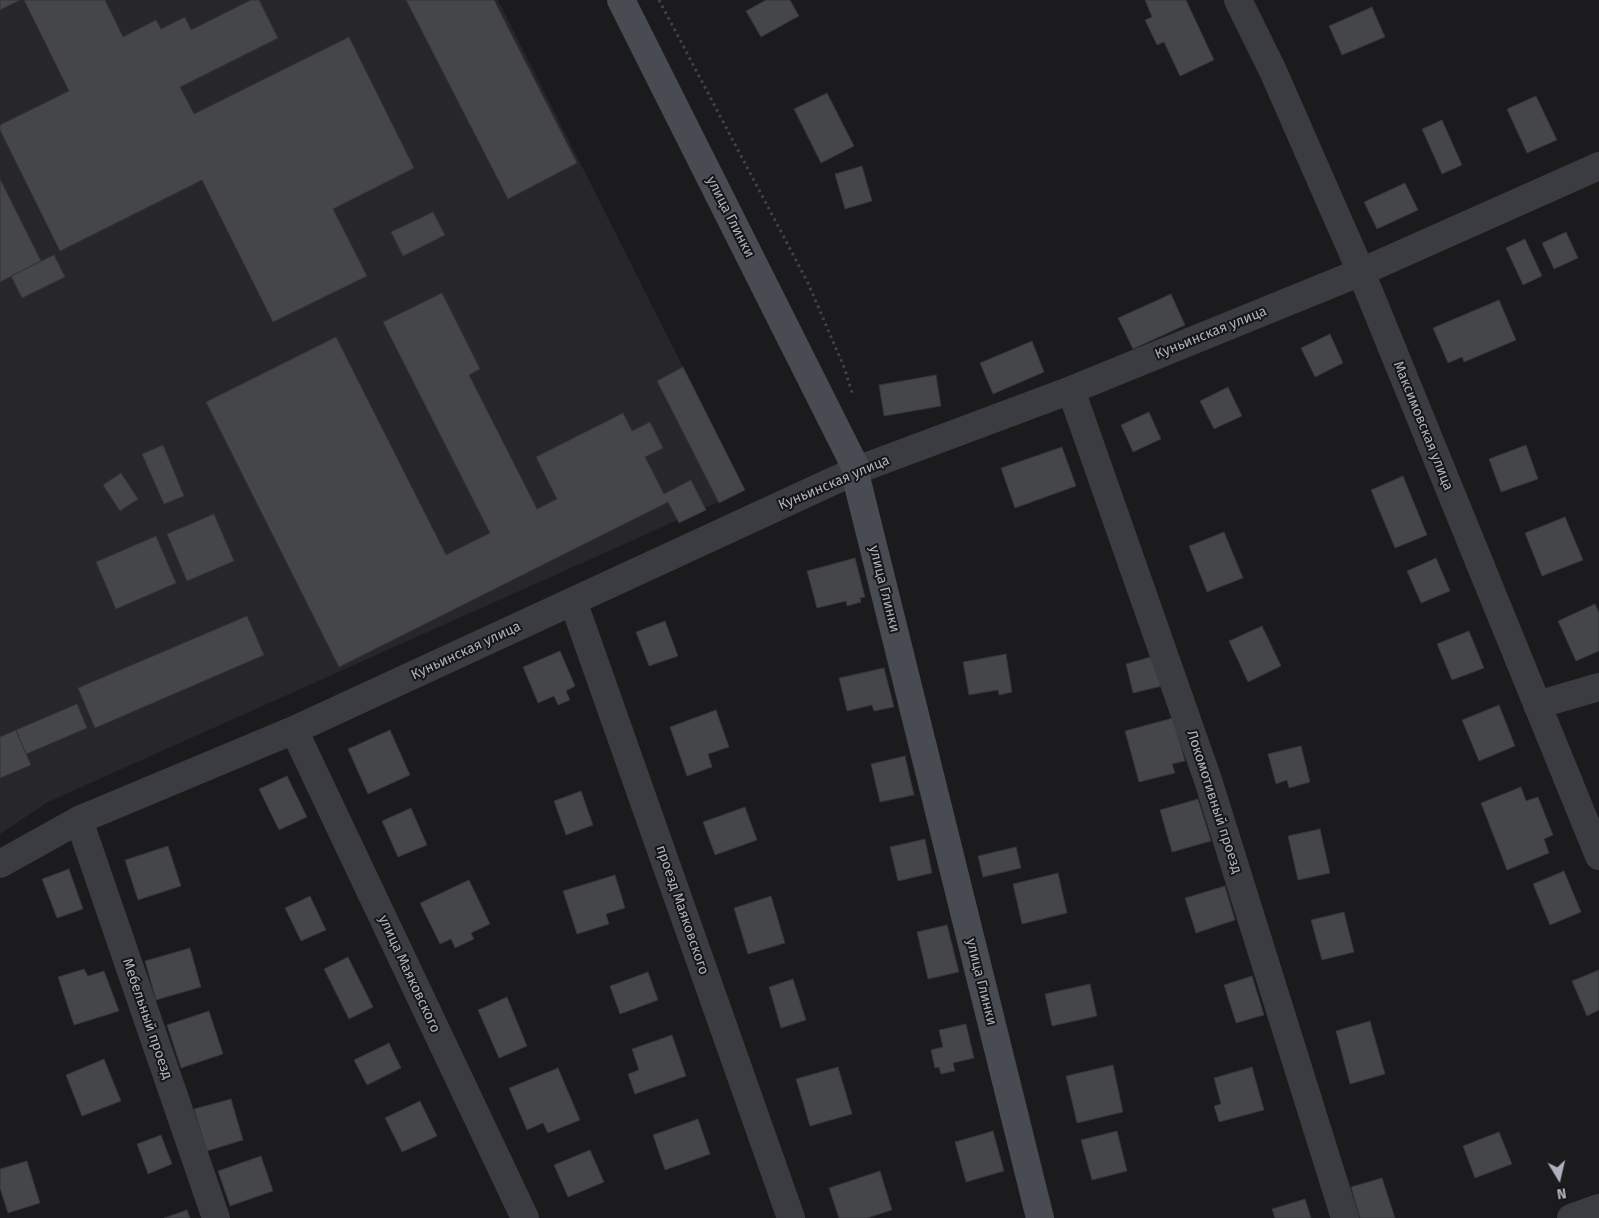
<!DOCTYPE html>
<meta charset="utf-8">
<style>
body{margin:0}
#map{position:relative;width:1599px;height:1218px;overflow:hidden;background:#1b1b1d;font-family:"Fira Sans",sans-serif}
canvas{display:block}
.north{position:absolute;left:1534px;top:1153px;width:50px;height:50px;-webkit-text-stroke:4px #161518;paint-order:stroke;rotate:171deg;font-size:14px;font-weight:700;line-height:20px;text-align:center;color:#adb1bc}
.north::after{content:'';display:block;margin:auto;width:18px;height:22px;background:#adb1bc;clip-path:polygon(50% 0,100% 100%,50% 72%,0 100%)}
</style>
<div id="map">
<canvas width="1599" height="1218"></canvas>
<div class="north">N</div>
</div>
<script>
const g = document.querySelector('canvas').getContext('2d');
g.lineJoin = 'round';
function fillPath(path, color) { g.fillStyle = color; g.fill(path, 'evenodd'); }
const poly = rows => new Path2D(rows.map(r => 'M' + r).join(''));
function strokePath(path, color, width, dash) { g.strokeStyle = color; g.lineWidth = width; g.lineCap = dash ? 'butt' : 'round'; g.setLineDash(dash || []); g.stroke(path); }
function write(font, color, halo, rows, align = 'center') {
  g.font = font + ' "Fira Sans",sans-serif'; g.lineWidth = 4; g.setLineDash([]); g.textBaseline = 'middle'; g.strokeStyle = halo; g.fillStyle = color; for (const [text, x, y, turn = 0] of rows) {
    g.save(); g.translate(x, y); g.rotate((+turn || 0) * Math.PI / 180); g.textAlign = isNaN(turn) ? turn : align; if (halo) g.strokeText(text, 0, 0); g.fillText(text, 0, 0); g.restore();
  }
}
fillPath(poly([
 [0,0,498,0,745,490,48,802,0,834]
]), '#27262a');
const building = poly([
 [0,0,20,0,0,10,0,0],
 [24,0,105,0,123,37,156,20,161,29,185,17,191,30,251,0,259,0,278,38,180,87,194,114,349,37,414,168,333,209,367,276,273,322,202,180,60,251,0,130,0,125,69,91,24,0],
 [406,0,494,0,577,163,508,199,406,0],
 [766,0,790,0,799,16,761,37,746,11,766,0],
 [1145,0,1186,0,1214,60,1180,76,1164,42,1157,45,1145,20,1152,17,1145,0],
 [1372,7,1385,37,1342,55,1329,26,1372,7],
 [827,93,854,146,821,163,794,109,827,93],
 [1536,96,1557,140,1527,153,1507,109,1536,96],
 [1442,120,1462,165,1442,174,1422,129,1442,120],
 [862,166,872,201,845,209,835,174,862,166],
 [0,179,41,261,0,282,0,179],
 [1405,183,1418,210,1377,229,1364,202,1405,183],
 [433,212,445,235,403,256,391,232,433,212],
 [1566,232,1578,258,1554,269,1542,243,1566,232],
 [1525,239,1542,276,1523,285,1506,248,1525,239],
 [54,255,65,277,22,298,11,276,54,255],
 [442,293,480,369,469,375,537,509,557,499,536,457,623,413,632,431,650,422,663,448,645,457,664,494,691,480,706,510,679,523,668,502,339,667,206,402,336,337,446,555,490,533,383,322,442,293],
 [1171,294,1185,325,1133,349,1118,318,1171,294],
 [1499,300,1516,340,1464,362,1462,357,1448,363,1433,328,1499,300],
 [1330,334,1343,363,1315,377,1301,348,1330,334],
 [1032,341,1044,372,993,394,980,363,1032,341],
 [683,367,745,490,719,503,657,381,683,367],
 [936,375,941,406,884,416,879,385,936,375],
 [1228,387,1242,416,1214,429,1200,401,1228,387],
 [1149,412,1161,439,1133,452,1121,425,1149,412],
 [163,445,184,496,164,504,142,454,163,445],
 [1526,445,1538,479,1501,492,1489,459,1526,445],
 [1062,447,1076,486,1015,508,1001,468,1062,447],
 [121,473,138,499,120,511,103,485,121,473],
 [1403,476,1427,535,1395,548,1371,490,1403,476],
 [214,514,234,561,187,581,167,534,214,514],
 [1565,517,1583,560,1542,576,1525,533,1565,517],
 [1224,532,1243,578,1207,592,1189,546,1224,532],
 [156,536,176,583,116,609,96,562,156,536],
 [855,558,865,597,860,598,861,602,847,606,846,601,817,608,807,571,855,558],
 [1436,558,1450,591,1421,603,1407,571,1436,558],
 [1595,604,1599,613,1599,651,1576,661,1558,621,1595,604],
 [247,616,264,655,95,728,78,688,247,616],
 [665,621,678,656,649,666,636,632,665,621],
 [1262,626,1281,666,1248,682,1229,641,1262,626],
 [1469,631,1484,668,1452,680,1437,644,1469,631],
 [560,651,575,686,566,691,570,700,558,705,554,696,538,703,523,667,560,651],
 [1006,654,1012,692,999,695,998,690,969,695,963,662,1006,654],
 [1154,656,1162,686,1133,693,1126,664,1154,656],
 [884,668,894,707,874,711,872,705,847,711,839,678,884,668],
 [77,704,87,728,26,754,16,730,77,704],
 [1499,705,1515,746,1479,761,1462,720,1499,705],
 [716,710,729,747,708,754,712,767,687,776,670,727,716,710],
 [1173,718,1185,761,1172,764,1175,773,1139,782,1125,731,1173,718],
 [16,730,31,765,0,778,0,737,16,730],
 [390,730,410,775,368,794,348,749,390,730],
 [1301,746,1310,782,1289,788,1287,780,1276,784,1268,754,1301,746],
 [905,756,914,795,880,802,871,764,905,756],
 [287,776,307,817,279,830,259,789,287,776],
 [1521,787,1526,801,1538,797,1553,835,1544,839,1549,853,1507,870,1481,803,1521,787],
 [581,791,593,825,566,835,554,801,581,791],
 [1198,799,1211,841,1172,852,1160,810,1198,799],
 [745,807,757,840,715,855,703,822,745,807],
 [411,808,427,845,398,857,382,821,411,808],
 [1320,829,1330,873,1298,880,1288,836,1320,829],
 [925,839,932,873,898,881,890,847,925,839],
 [168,846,181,886,138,900,125,860,168,846],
 [1016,847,1021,868,983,877,978,856,1016,847],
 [69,869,83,909,57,918,42,879,69,869],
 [1564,871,1581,912,1550,925,1533,884,1564,871],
 [1058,873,1067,913,1022,924,1013,884,1058,873],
 [615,875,625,908,606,914,609,924,577,934,563,891,615,875],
 [469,880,490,924,471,933,474,939,455,948,451,939,440,944,420,903,469,880],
 [1225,886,1235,920,1196,933,1185,898,1225,886],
 [310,896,326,930,301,941,285,908,310,896],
 [771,896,785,943,748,954,734,908,771,896],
 [1344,912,1354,952,1322,960,1311,920,1344,912],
 [947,925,959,972,928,979,917,932,947,925],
 [190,948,201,987,156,1000,145,961,190,948],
 [348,957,373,1007,349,1019,324,969,348,957],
 [84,969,88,976,104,971,119,1011,74,1025,58,977,84,969],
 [1599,970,1599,1010,1587,1016,1572,981,1599,970],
 [648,972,658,1000,620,1014,610,986,648,972],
 [1252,976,1264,1015,1236,1023,1224,985,1252,976],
 [793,979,806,1020,781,1028,769,987,793,979],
 [1090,984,1097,1016,1052,1026,1045,994,1090,984],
 [507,997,527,1046,499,1058,478,1010,507,997],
 [209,1011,223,1054,181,1068,167,1025,209,1011],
 [1370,1021,1385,1074,1350,1084,1336,1031,1370,1021],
 [966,1024,974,1058,953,1063,955,1071,941,1074,939,1067,935,1068,931,1050,943,1047,939,1030,966,1024],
 [672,1035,686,1076,635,1094,628,1074,639,1070,632,1049,672,1035],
 [389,1043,401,1068,367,1085,354,1060,389,1043],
 [104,1059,121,1101,82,1116,66,1075,104,1059],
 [1113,1065,1123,1112,1077,1123,1066,1076,1113,1065],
 [838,1067,852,1114,810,1126,796,1079,838,1067],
 [1252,1067,1264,1110,1219,1122,1214,1106,1221,1104,1214,1078,1252,1067],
 [558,1068,580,1120,548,1133,543,1123,527,1130,509,1088,558,1068],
 [231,1099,243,1140,207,1151,194,1109,231,1099],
 [420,1101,437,1136,402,1152,385,1118,420,1101],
 [698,1119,710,1154,665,1170,653,1135,698,1119],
 [993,1131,1004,1171,966,1182,955,1142,993,1131],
 [1117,1131,1127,1171,1092,1180,1081,1140,1117,1131],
 [1499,1132,1512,1164,1475,1178,1463,1146,1499,1132],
 [161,1135,172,1164,148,1174,137,1144,161,1135],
 [590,1150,604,1182,568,1197,554,1165,590,1150],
 [261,1156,273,1191,230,1206,218,1171,261,1156],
 [27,1161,40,1203,8,1213,0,1188,0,1169,27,1161],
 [880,1171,892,1210,867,1218,839,1218,829,1188,880,1171],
 [1382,1178,1395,1218,1360,1218,1351,1187,1382,1178],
 [1305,1199,1311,1218,1275,1218,1272,1209,1305,1199],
 [187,1210,190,1218,164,1218,187,1210]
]);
fillPath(building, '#45464a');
strokePath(building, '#353539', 1);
strokePath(poly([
 [659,0,808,283,844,367,853,396]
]), '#414349', 3, [2.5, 4]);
strokePath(poly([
 [1238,0,1273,71,1361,272,1599,856],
 [1071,390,1208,780,1345,1218],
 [573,601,791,1218],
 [1537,705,1599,687],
 [294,730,525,1218],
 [79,820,216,1218],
 [0,864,79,820,294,730,857,470,1071,390,1361,272,1599,166],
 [1571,1218,1599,1208]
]), '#3b3c42', 28);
strokePath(poly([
 [621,0,857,470,856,477,1040,1218]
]), '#494b52', 28);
write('14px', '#adb1bc', '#161518', [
 ["улица Глинки",730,217,63],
 ["Куньинская улица",1211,333,-22],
 ["Максимовская улица",1423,426,68],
 ["Куньинская улица",834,483,-23],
 ["улица Глинки",884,589,76],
 ["Куньинская улица",466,651,-25],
 ["Локомотивный проезд",1214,802,72],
 ["проезд Маяковского",682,910,71],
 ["улица Маяковского",409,974,65],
 ["улица Глинки",981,982,76],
 ["Мебельный проезд",147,1019,71]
]);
</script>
